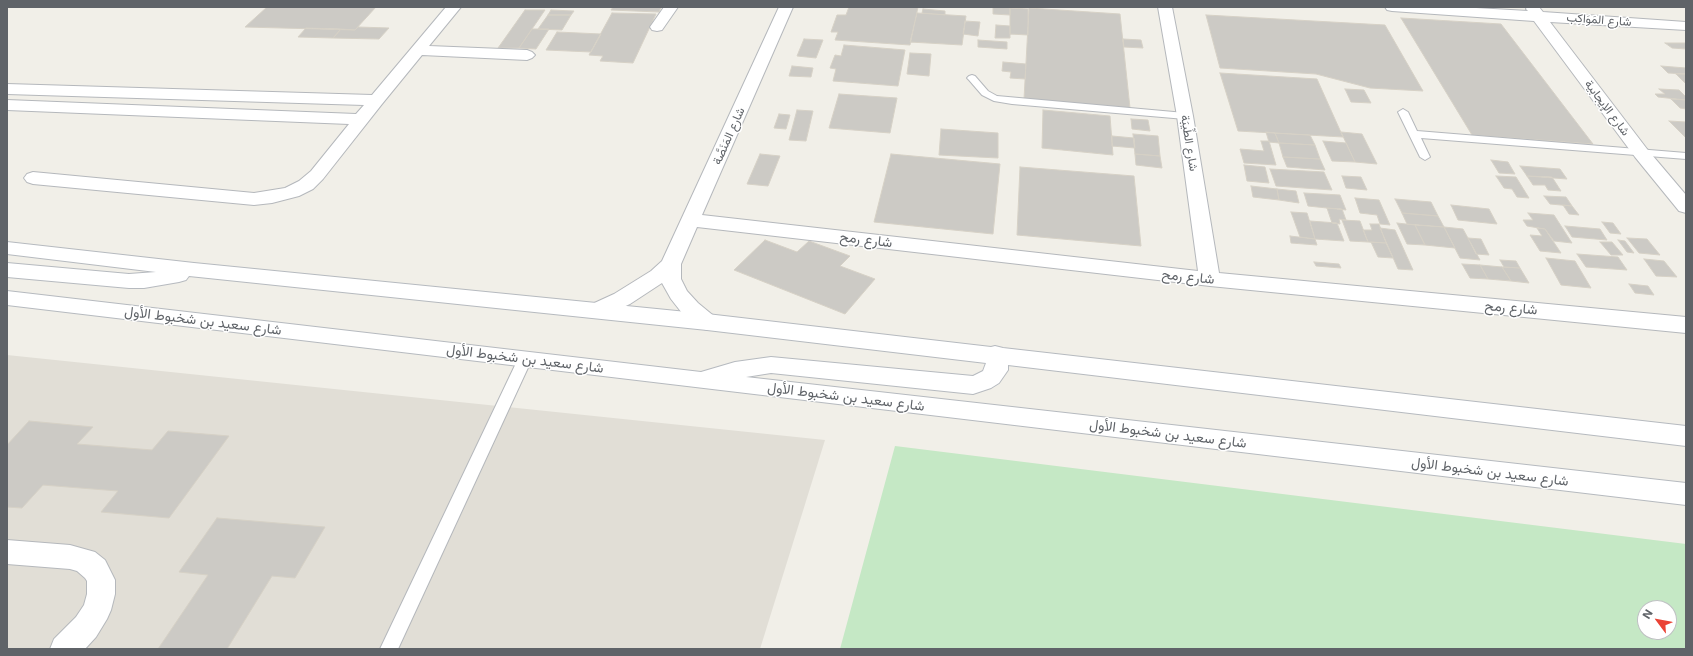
<!DOCTYPE html>
<meta charset="utf-8">
<style>
body{margin:0}
#map{position:relative;width:1693px;height:656px;overflow:hidden;background:#f1efe8;font-family:Inter,sans-serif}
canvas{display:block}
.frame{position:absolute;inset:0;border:8px solid #5f6368;pointer-events:none}
.north{position:absolute;left:1637px;top:600px;width:40px;height:40px;box-sizing:border-box;background:#fff;border:1px solid #bfc1c3;border-radius:50%;rotate:302deg;font-size:11px;font-weight:700;line-height:16px;text-align:center;color:#5f6368}
.north::after{content:'';display:block;margin:auto;width:14px;height:18px;background:#ea4335;clip-path:polygon(50% 0,100% 100%,50% 72%,0 100%)}
</style>
<div id="map">
<canvas width="1693" height="656"></canvas>
<div class="frame"></div>
<div class="north">N</div>
</div>
<script>
const g = document.querySelector('canvas').getContext('2d');
g.lineJoin = 'round';
function fillPath(path, color) { g.fillStyle = color; g.fill(path, 'evenodd'); }
const poly = rows => new Path2D(rows.map(r => 'M' + r).join(''));
function strokePath(path, color, width, dash) { g.strokeStyle = color; g.lineWidth = width; g.lineCap = dash ? 'butt' : 'round'; g.setLineDash(dash || []); g.stroke(path); }
function write(font, color, halo, rows, align = 'center') {
  g.font = font + ' Inter,Vazirmatn,sans-serif'; g.lineWidth = 3; g.setLineDash([]); g.textBaseline = 'middle'; g.strokeStyle = halo; g.fillStyle = color; for (const [text, x, y, turn = 0] of rows) {
    g.save(); g.translate(x, y); g.rotate((+turn || 0) * Math.PI / 180); g.textAlign = isNaN(turn) ? turn : align; if (halo) g.strokeText(text, 0, 0); g.fillText(text, 0, 0); g.restore();
  }
}
fillPath(poly([
 [7,355,825,440,760,649,7,649]
]), '#e1ded6');
fillPath(poly([
 [895,446,1686,544,1686,649,840,649],
 [1645,608,1669,608,1669,632,1645,632]
]), '#c5e8c5');
const building = poly([
 [267,7,376,7,355,30,245,27,267,7],
 [613,7,661,7,659,12,611,10,613,7],
 [849,7,918,7,910,45,835,40,838,32,831,32,837,15,846,15,849,7],
 [993,7,1010,8,1010,15,993,14,993,7],
 [1010,8,1028,9,1028,35,1010,34,1010,8],
 [1029,8,1120,14,1130,108,1024,99,1029,8],
 [923,9,945,11,945,15,922,13,923,9],
 [525,10,545,10,519,48,498,48,525,10],
 [551,10,574,11,571,15,548,15,551,10],
 [612,13,656,14,633,63,600,61,603,56,589,55,612,13],
 [917,13,966,16,962,45,910,42,917,13],
 [548,15,571,15,562,30,538,29,548,15],
 [1206,15,1385,25,1423,91,1370,88,1316,74,1220,68,1206,15],
 [1401,18,1501,24,1593,144,1472,135,1401,18],
 [965,21,980,22,978,36,963,34,965,21],
 [996,25,1010,26,1010,38,995,38,996,25],
 [358,27,389,28,379,39,333,38,341,29,355,30,358,27],
 [306,28,341,29,333,38,298,37,306,28],
 [532,29,549,29,536,49,519,48,532,29],
 [557,32,601,34,591,52,546,50,557,32],
 [804,39,823,40,816,58,797,56,804,39],
 [1123,39,1141,40,1143,48,1124,47,1123,39],
 [978,40,1007,42,1007,49,978,47,978,40],
 [1665,43,1686,43,1686,49,1672,48,1665,43],
 [844,45,905,50,898,86,833,81,836,69,830,68,835,55,841,56,844,45],
 [910,53,931,54,929,76,907,74,910,53],
 [1003,62,1026,64,1025,79,1010,78,1011,72,1002,71,1003,62],
 [792,66,813,68,811,77,789,76,792,66],
 [1661,66,1686,68,1686,74,1668,73,1661,66],
 [1220,73,1317,79,1343,137,1238,131,1220,73],
 [1676,74,1686,74,1686,84,1676,74],
 [1345,89,1364,90,1371,103,1351,102,1345,89],
 [1659,89,1679,90,1686,97,1686,100,1658,97,1655,94,1665,94,1659,89],
 [839,94,897,98,890,133,829,128,839,94],
 [1671,99,1686,100,1686,109,1680,108,1671,99],
 [797,110,813,111,806,141,789,140,797,110],
 [1043,110,1110,116,1113,155,1042,148,1043,110],
 [779,114,790,115,786,129,774,128,779,114],
 [1131,119,1148,120,1150,131,1132,129,1131,119],
 [1669,121,1686,122,1686,138,1669,121],
 [941,129,998,133,998,158,939,155,941,129],
 [1266,132,1275,133,1279,143,1269,142,1266,132],
 [1341,132,1362,134,1377,164,1355,162,1341,132],
 [1275,133,1310,135,1315,145,1279,143,1275,133],
 [1133,134,1158,136,1160,156,1135,154,1133,134],
 [1112,136,1134,138,1135,148,1112,146,1112,136],
 [1261,141,1269,141,1276,165,1244,163,1240,149,1264,151,1261,141],
 [1323,141,1346,143,1355,162,1332,161,1323,141],
 [1279,143,1315,145,1320,159,1283,157,1279,143],
 [760,154,780,156,768,186,747,184,760,154],
 [891,154,1000,164,993,234,874,222,891,154],
 [1135,154,1160,156,1162,168,1136,165,1135,154],
 [1283,157,1320,159,1325,170,1287,167,1283,157],
 [1491,160,1508,162,1515,174,1499,173,1491,160],
 [1244,165,1265,167,1269,183,1247,181,1244,165],
 [1520,166,1560,169,1567,179,1527,176,1520,166],
 [1020,167,1134,176,1141,246,1017,235,1020,167],
 [1270,169,1324,172,1332,190,1276,186,1270,169],
 [1342,176,1361,177,1367,190,1346,188,1342,176],
 [1496,176,1516,177,1529,198,1517,197,1512,189,1504,188,1496,176],
 [1527,176,1552,177,1561,191,1548,190,1545,185,1533,185,1527,176],
 [1251,186,1277,189,1279,200,1253,197,1251,186],
 [1277,189,1296,191,1299,203,1279,200,1277,189],
 [1304,193,1340,195,1346,210,1308,206,1304,193],
 [1544,196,1566,197,1572,206,1550,204,1544,196],
 [1355,198,1379,200,1390,225,1380,224,1377,215,1360,213,1355,198],
 [1395,199,1431,202,1438,216,1402,213,1395,199],
 [1451,205,1489,209,1497,224,1458,220,1451,205],
 [1563,205,1572,206,1579,215,1569,214,1563,205],
 [1327,208,1342,209,1346,220,1339,219,1340,224,1332,223,1327,208],
 [1291,212,1307,213,1315,239,1300,237,1291,212],
 [1402,213,1438,216,1444,227,1407,224,1402,213],
 [1528,213,1554,215,1572,243,1554,241,1545,229,1527,226,1523,220,1533,220,1528,213],
 [1342,220,1360,221,1368,242,1350,241,1342,220],
 [1310,221,1337,223,1344,241,1315,239,1310,221],
 [1602,222,1613,223,1621,234,1610,233,1602,222],
 [1397,223,1415,225,1425,245,1407,244,1397,223],
 [1370,224,1379,224,1386,243,1368,242,1363,230,1372,230,1370,224],
 [1415,225,1444,227,1455,248,1425,245,1415,225],
 [1565,226,1600,229,1607,240,1572,237,1565,226],
 [1444,227,1463,229,1480,260,1460,258,1444,227],
 [1380,228,1395,230,1413,270,1398,269,1380,228],
 [1537,228,1545,229,1561,253,1540,251,1530,235,1542,236,1537,228],
 [1290,236,1315,239,1317,245,1291,243,1290,236],
 [1468,238,1481,239,1489,255,1476,254,1468,238],
 [1627,238,1647,239,1660,255,1639,253,1627,238],
 [765,240,797,252,809,241,850,256,840,266,875,279,845,314,734,270,765,240],
 [1618,240,1625,241,1634,253,1627,252,1618,240],
 [1371,242,1386,243,1393,258,1378,257,1371,242],
 [1600,242,1612,242,1623,255,1611,255,1600,242],
 [1577,254,1618,257,1627,270,1586,267,1577,254],
 [1546,258,1575,261,1591,288,1561,285,1546,258],
 [1644,259,1664,261,1677,277,1656,276,1644,259],
 [1500,260,1516,261,1520,268,1504,267,1500,260],
 [1314,262,1339,264,1341,268,1316,266,1314,262],
 [1462,264,1480,265,1488,279,1470,278,1462,264],
 [1480,265,1502,267,1511,281,1488,279,1480,265],
 [1502,267,1520,268,1529,283,1511,281,1502,267],
 [1629,284,1648,286,1654,295,1635,293,1629,284],
 [29,421,93,427,77,444,152,450,168,431,229,436,169,518,101,512,118,491,43,485,22,508,7,507,7,445,29,421],
 [217,518,325,527,295,578,272,576,227,649,158,649,208,575,179,572,217,518]
]);
fillPath(building, '#cccac5');
strokePath(building, '#d6d1c6', 1);
const lane = poly([
 [972,75,975,76,988,91,997,96,1185,113,1190,116,1185,119,1012,104,994,101,982,95,969,80,967,78,969,76,972,75],
 [1403,109,1408,112,1417,131,1686,153,1686,159,1421,138,1430,157,1425,160,1420,157,1398,112,1403,109],
 [525,354,530,356,532,359,398,649,380,649,518,359,520,356,525,354]
]);
const street = poly([
 [446,7,461,7,429,46,527,50,532,52,535,55,532,58,527,60,422,55,382,104,323,179,313,189,299,196,272,203,254,205,33,184,27,182,24,178,27,174,33,172,254,193,285,188,299,181,311,171,349,124,7,110,7,100,356,114,364,105,7,94,7,84,372,95,446,7],
 [664,7,678,7,662,30,657,31,652,30,650,27,664,7],
 [779,7,793,7,702,215,1198,271,1177,116,1158,7,1172,7,1193,116,1219,273,1686,317,1686,333,1210,286,697,227,681,264,681,279,687,291,698,303,715,317,718,322,715,327,707,330,699,327,682,313,671,299,662,283,630,304,606,315,598,317,590,315,587,310,590,305,614,294,651,271,662,261,779,7],
 [1385,7,1459,7,1528,11,1526,9,1527,7,1539,7,1543,12,1686,22,1686,30,1550,22,1647,149,1686,195,1686,213,1679,211,1635,157,1534,21,1392,11,1387,10,1385,7],
 [7,540,70,545,95,552,105,560,115,580,115,594,111,610,107,619,96,637,85,649,50,649,54,639,76,617,84,605,87,594,87,581,85,578,77,571,70,569,7,564,7,540]
]);
const secondary = poly([
 [7,242,194,263,707,314,991,347,995,346,1003,348,1686,426,1686,446,1008,365,1008,370,999,383,991,388,973,394,771,373,746,377,1686,483,1686,505,7,305,7,291,701,372,735,362,771,357,973,376,983,371,986,363,707,330,189,276,186,280,179,282,144,288,129,288,7,277,7,263,129,274,156,272,7,254,7,242]
]);
strokePath(lane, '#b5b8bc', 2);
strokePath(street, '#b5b8bc', 2);
strokePath(secondary, '#b6babf', 2);
fillPath(lane, '#fff');
fillPath(street, '#fff');
fillPath(secondary, '#fff');
write('12px', '#5f6368', '#fff', [
 ["شارع المَوَاكِب",1599,20,4],
 ["شارع الإيجابية",1607,108,53],
 ["شارع المَنَصَّة",729,136,-66],
 ["شارع الطِّيبَة",1189,143,81]
]);
write('14px', '#5f6368', '#fff', [
 ["شارع رمح",866,240,7],
 ["شارع رمح",1188,277,6],
 ["شارع رمح",1511,308,5],
 ["شارع سعيد بن شخبوط الأول",203,321,7],
 ["شارع سعيد بن شخبوط الأول",525,359,7],
 ["شارع سعيد بن شخبوط الأول",846,397,7],
 ["شارع سعيد بن شخبوط الأول",1168,434,7],
 ["شارع سعيد بن شخبوط الأول",1490,472,7]
]);
</script>
